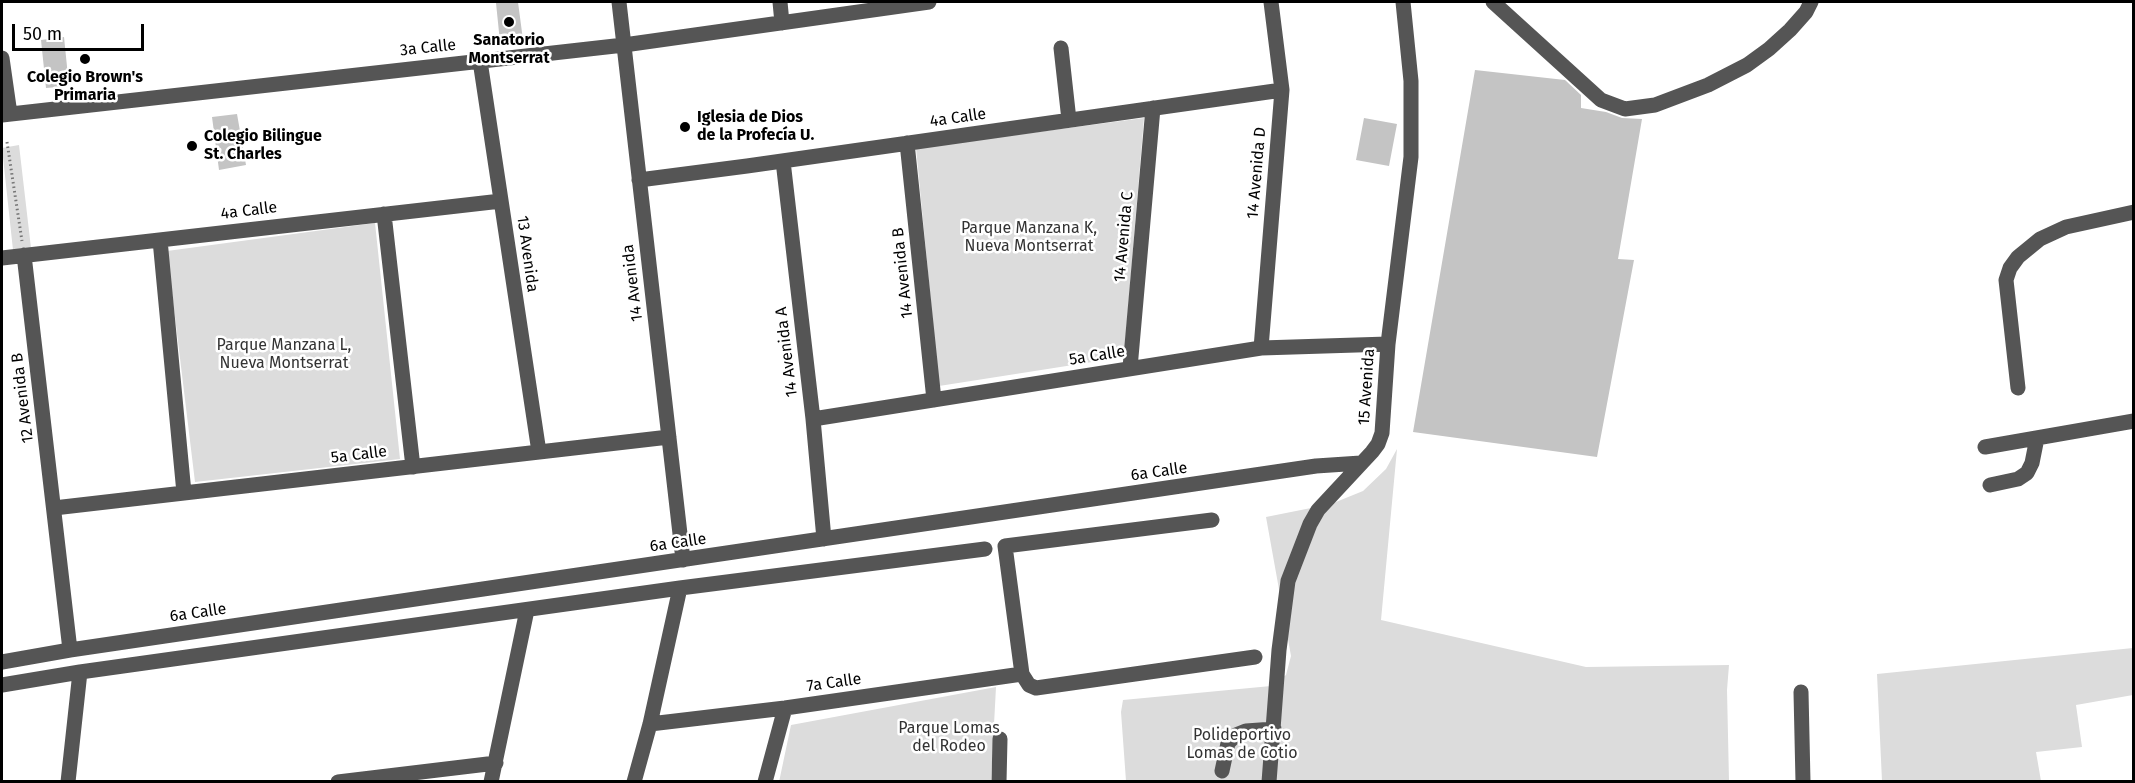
<!DOCTYPE html>
<meta charset="utf-8">
<style>
body{margin:0}
#map{position:relative;width:2135px;height:783px;overflow:hidden;background:#fff;font-family:"Fira Sans",sans-serif}
canvas{display:block}
.frame{position:absolute;inset:0;border:3px solid #000;pointer-events:none}
.scale{position:absolute;left:12px;top:24px;width:132px;height:27px;box-sizing:border-box;border:3px solid #000;border-top:0;padding-left:8px;font-size:18px;line-height:21px;white-space:nowrap;color:#000;-webkit-text-stroke:4px #fff;paint-order:stroke}
</style>
<div id="map">
<canvas width="2135" height="783"></canvas>
<div class="frame"></div>
<div class="scale">50 m</div>
</div>
<script>
const g = document.querySelector('canvas').getContext('2d');
g.lineJoin = 'round';
function fillPath(path, color) { g.fillStyle = color; g.fill(path, 'evenodd'); }
const poly = rows => new Path2D(rows.map(r => 'M' + r).join(''));
function strokePath(path, color, width, dash) { g.strokeStyle = color; g.lineWidth = width; g.lineCap = dash ? 'butt' : 'round'; g.setLineDash(dash || []); g.stroke(path); }
function write(font, color, halo, rows, align = 'center') {
  g.font = font + ' "Fira Sans",sans-serif'; g.lineWidth = 5; g.setLineDash([]); g.textBaseline = 'middle'; g.strokeStyle = halo; g.fillStyle = color; for (const [text, x, y, turn = 0] of rows) {
    g.save(); g.translate(x, y); g.rotate((+turn || 0) * Math.PI / 180); g.textAlign = isNaN(turn) ? turn : align; if (halo) g.strokeText(text, 0, 0); g.fillText(text, 0, 0); g.restore();
  }
}
fillPath(poly([
 [1144,118,1124,357,939,386,916,148],
 [19,145,31,248,13,250,2,148],
 [375,223,400,459,195,482,167,251],
 [1397,449,1381,620,1586,667,1729,665,1727,690,1729,781,1126,781,1121,712,1123,700,1271,686,1286,675,1291,656,1266,517,1331,504,1363,491,1386,469],
 [2133,648,2133,695,2076,705,2082,747,2036,752,2041,781,1882,781,1877,674],
 [996,687,991,781,779,782,791,725]
]), '#dcdcdc');
fillPath(poly([
 [518,2,523,40,500,42,496,3],
 [64,37,69,86,46,88,41,40],
 [1475,70,1565,80,1581,95,1581,108,1606,112,1622,118,1642,119,1618,259,1634,260,1597,457,1413,432],
 [237,114,246,165,219,170,212,117],
 [1364,118,1397,124,1389,166,1356,160]
]), '#c4c4c4');
strokePath(poly([
 [7,142,22,241]
]), '#777', 3, [1.5, 3]);
strokePath(poly([
 [619,2,683,560],
 [780,2,782,23],
 [1493,2,1601,100,1625,109,1655,105,1708,85,1747,65,1769,49,1790,30,1806,12,1811,2],
 [1061,48,1069,120],
 [2,58,10,114],
 [480,61,539,452],
 [2,115,624,45,929,2],
 [907,143,934,400],
 [783,161,813,419,824,539],
 [639,180,747,166,1282,90],
 [384,214,413,467],
 [160,240,184,493],
 [24,255,70,650],
 [2,258,501,201],
 [1261,348,1282,90,1271,2],
 [1130,368,1153,108],
 [2018,388,2006,280,2010,268,2018,257,2040,239,2066,227,2134,212],
 [813,419,1261,348,1388,344],
 [1985,447,2134,421],
 [1990,485,2018,479,2027,473,2032,463,2037,438],
 [54,508,669,437],
 [1212,520,1005,546,1022,674,1029,685,1036,688,1255,657],
 [2,662,70,650,1316,466,1361,463],
 [2,685,80,672,680,588,985,549],
 [1801,692,1803,782],
 [650,724,785,708,1022,674],
 [1222,771,1228,743,1236,735,1246,731,1274,729],
 [68,782,80,672],
 [338,782,496,763],
 [491,782,527,610],
 [634,782,650,724,680,588],
 [765,782,785,708],
 [999,782,1000,739],
 [1269,782,1279,650,1288,581,1310,524,1318,510,1372,452,1378,444,1382,433,1388,344,1411,157,1411,81,1403,2]
]), '#555', 15);
for (const [x, y, r, color] of [
 [509,22,6,"#000"],
 [85,59,6,"#000"],
 [685,127,6,"#000"],
 [192,146,6,"#000"]
]) { const dot = new Path2D(); dot.arc(x, y, r, 0, 2 * Math.PI); g.fillStyle = color; g.fill(dot); strokePath(dot, '#fff', 2); }
write('bold 16px', '#000', '#fff', [
 ["Sanatorio",509,41],
 ["Montserrat",509,59],
 ["Colegio Brown's",85,78],
 ["Primaria",85,96],
 ["Iglesia de Dios",697,118,"left"],
 ["de la Profecía U.",697,136,"left"],
 ["Colegio Bilingue",204,137,"left"],
 ["St. Charles",204,155,"left"]
]);
write('16px', '#000', '#fff', [
 ["3a Calle",428,48,-6],
 ["4a Calle",958,118,-8],
 ["14 Avenida D",1257,173,-85],
 ["4a Calle",249,211,-7],
 ["14 Avenida C",1124,237,-85],
 ["13 Avenida",527,254,82],
 ["14 Avenida B",903,273,-96],
 ["14 Avenida",633,283,-97],
 ["14 Avenida A",787,352,-97],
 ["5a Calle",1097,356,-9],
 ["15 Avenida",1367,387,-86],
 ["12 Avenida B",23,398,-97],
 ["5a Calle",359,455,-7],
 ["6a Calle",1159,472,-8],
 ["6a Calle",678,543,-8],
 ["6a Calle",198,613,-8],
 ["7a Calle",834,683,-8]
]);
write('16px', '#333', '#fff', [
 ["Parque Manzana K,",1029,229],
 ["Nueva Montserrat",1029,247],
 ["Parque Manzana L,",284,346],
 ["Nueva Montserrat",284,364],
 ["Parque Lomas",949,729],
 ["del Rodeo",949,747],
 ["Polideportivo",1242,736],
 ["Lomas de Cotio",1242,754]
]);
</script>
